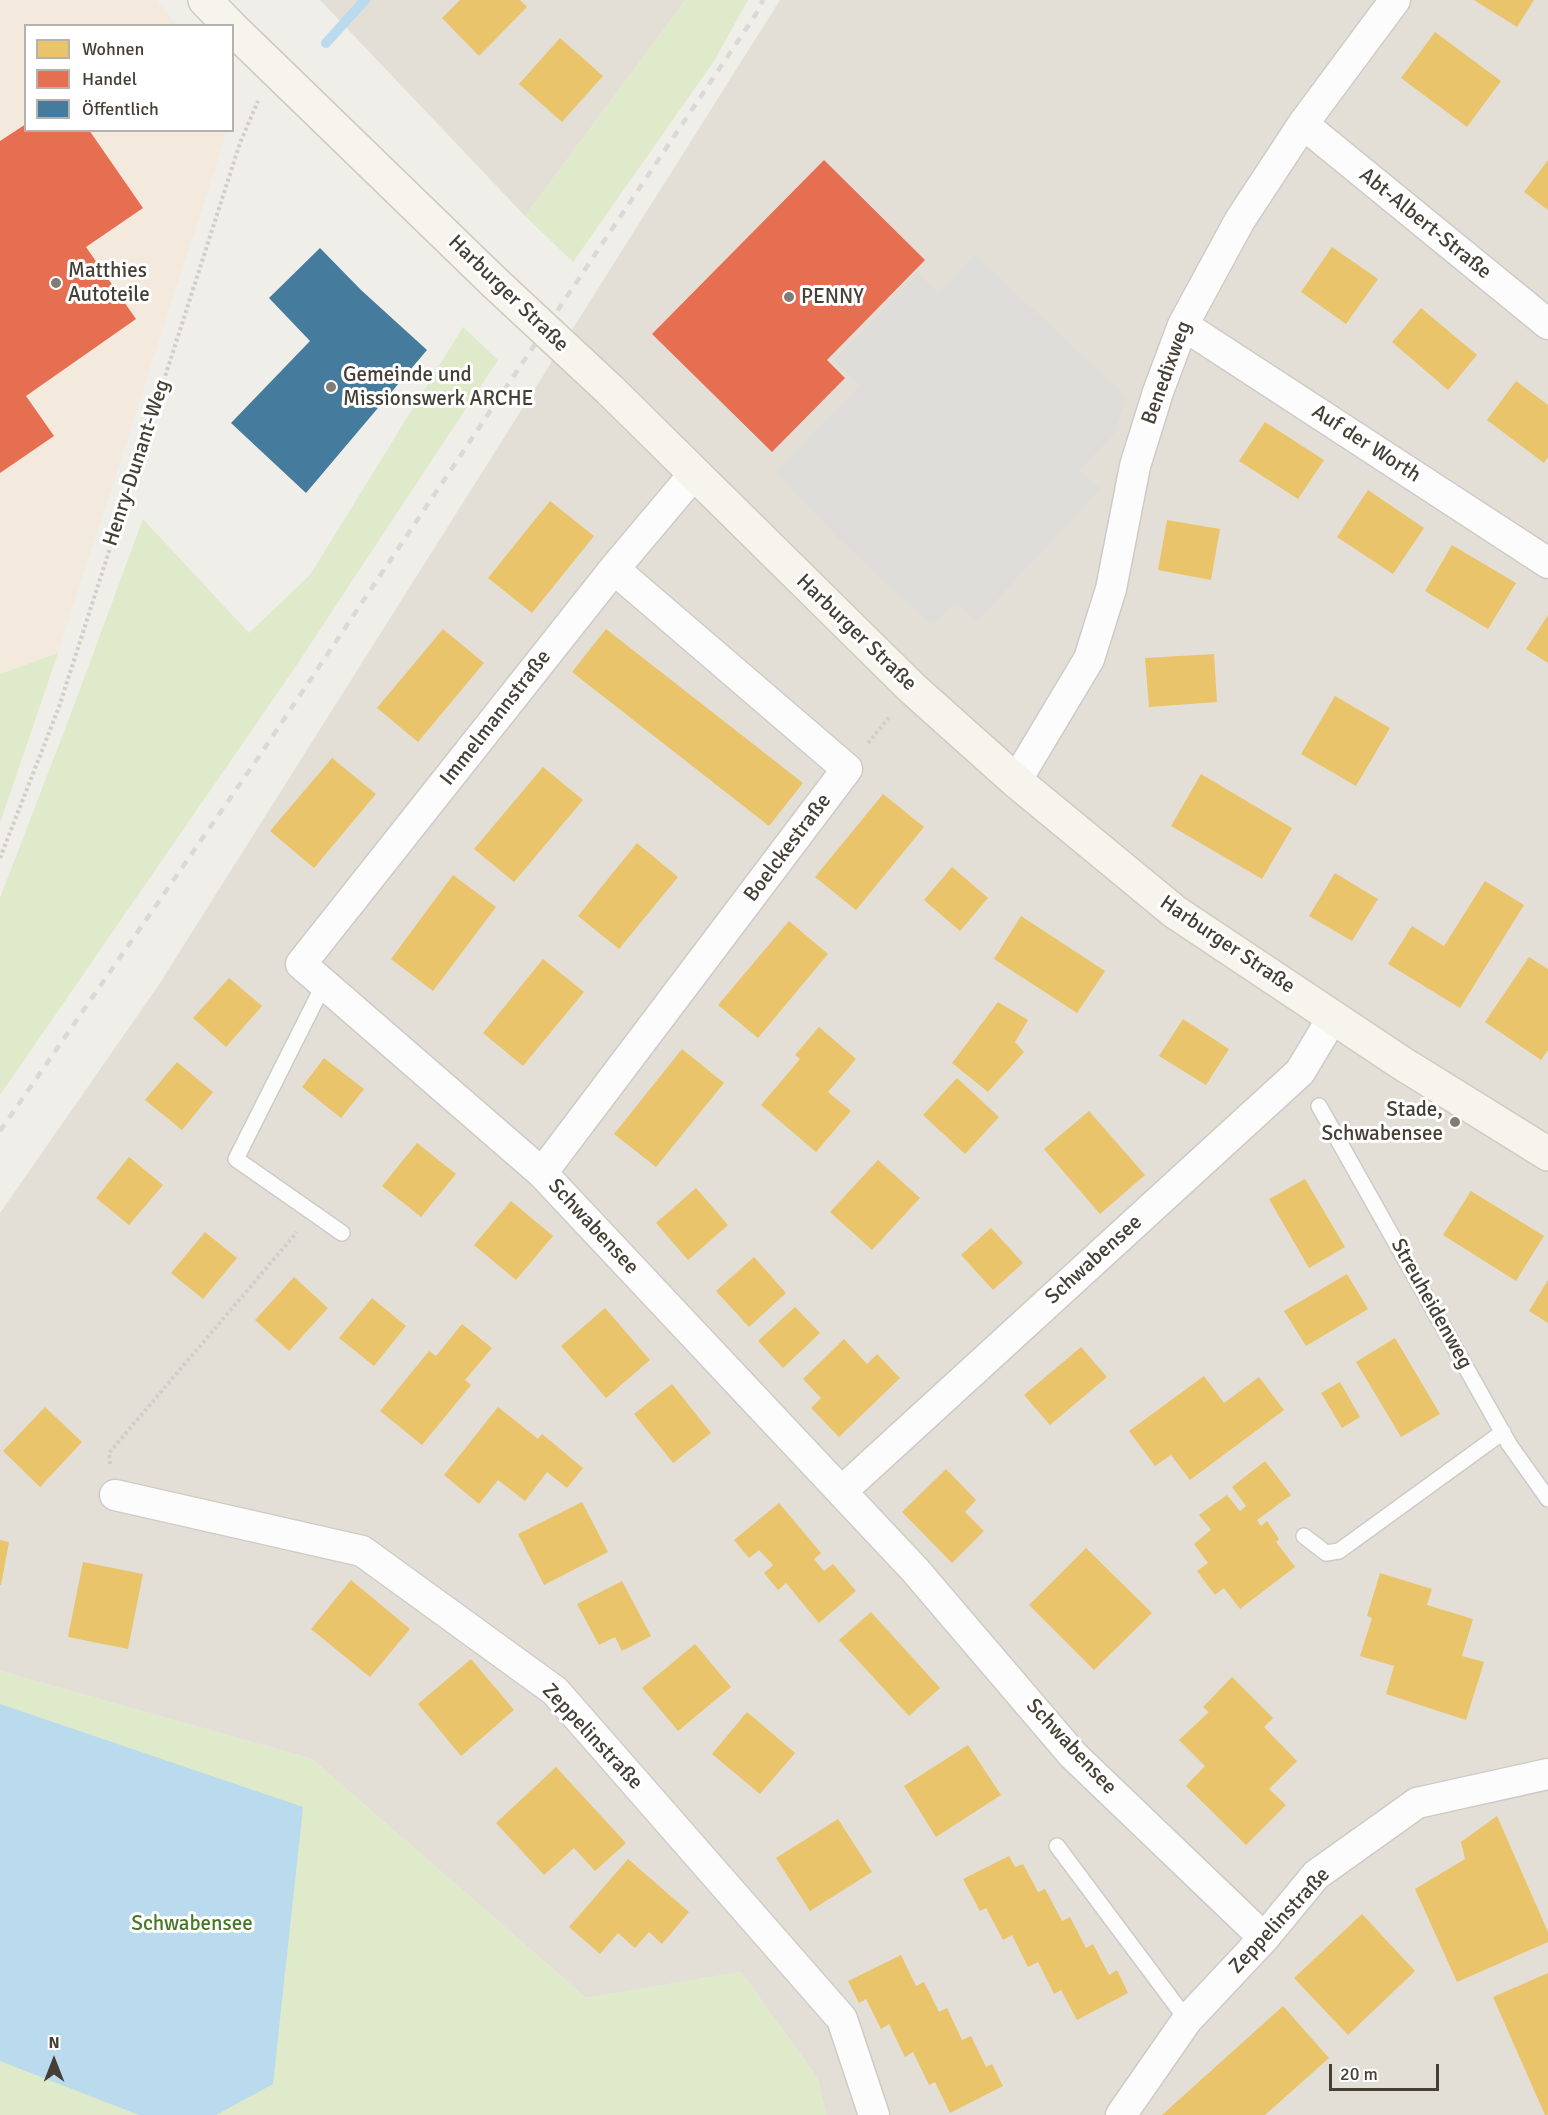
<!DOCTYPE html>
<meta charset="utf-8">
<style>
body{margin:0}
#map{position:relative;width:1548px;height:2115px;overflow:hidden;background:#f0eee9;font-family:Signika,sans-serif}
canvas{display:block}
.legend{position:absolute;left:24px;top:24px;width:210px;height:108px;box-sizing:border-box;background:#fff;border:2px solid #b5b2ae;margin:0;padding:8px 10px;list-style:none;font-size:18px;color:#453f35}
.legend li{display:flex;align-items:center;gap:12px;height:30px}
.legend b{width:30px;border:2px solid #b5b2ae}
.north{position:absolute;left:24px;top:2031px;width:60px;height:60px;-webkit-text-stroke:4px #fff;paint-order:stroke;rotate:0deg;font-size:16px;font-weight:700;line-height:24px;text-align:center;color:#453f35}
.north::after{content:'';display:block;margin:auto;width:21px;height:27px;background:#453f35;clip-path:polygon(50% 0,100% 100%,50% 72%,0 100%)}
.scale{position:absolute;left:1329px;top:2064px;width:110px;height:27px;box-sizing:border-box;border:3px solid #453f35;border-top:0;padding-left:8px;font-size:18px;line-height:21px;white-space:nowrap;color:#453f35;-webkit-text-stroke:4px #fff;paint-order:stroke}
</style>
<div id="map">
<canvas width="1548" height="2115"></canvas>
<ul class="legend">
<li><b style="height:16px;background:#e9c46a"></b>Wohnen</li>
<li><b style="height:16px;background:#e76f51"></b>Handel</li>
<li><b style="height:16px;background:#457b9d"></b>Öffentlich</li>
</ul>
<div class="north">N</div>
<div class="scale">20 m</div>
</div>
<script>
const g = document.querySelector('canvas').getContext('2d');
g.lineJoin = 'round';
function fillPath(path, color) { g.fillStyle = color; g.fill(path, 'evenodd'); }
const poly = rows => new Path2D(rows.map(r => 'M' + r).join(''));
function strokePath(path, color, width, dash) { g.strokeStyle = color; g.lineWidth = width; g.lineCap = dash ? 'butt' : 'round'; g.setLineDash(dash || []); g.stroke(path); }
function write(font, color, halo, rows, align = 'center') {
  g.font = font + ' Signika,sans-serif'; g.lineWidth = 6; g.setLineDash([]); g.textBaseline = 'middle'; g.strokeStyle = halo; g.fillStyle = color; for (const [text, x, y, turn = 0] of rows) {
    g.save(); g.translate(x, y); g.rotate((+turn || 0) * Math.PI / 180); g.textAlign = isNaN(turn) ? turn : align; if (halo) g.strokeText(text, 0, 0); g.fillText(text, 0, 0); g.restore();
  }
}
fillPath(poly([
 [320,0,686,0,525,216],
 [780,0,1548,0,1548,2115,826,2115,818,2079,741,1972,586,1998,312,1759,0,1671,0,1213,158,986]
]), '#e4dfd6');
fillPath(poly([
 [0,0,156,0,177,25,26,26,26,130,227,131,58,653,0,674]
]), '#f3e9dc');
fillPath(poly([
 [686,0,748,0,714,61,573,262,525,216],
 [463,327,498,360,294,669,0,1095,0,898,70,716,143,519,249,633,310,575],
 [58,653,0,823,0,674],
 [0,1671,312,1759,586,1998,741,1972,818,2079,826,2115,0,2115]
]), '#deeac9');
fillPath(poly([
 [975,255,1127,397,1114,434,1079,470,1101,489,977,621,955,603,931,625,839,539,776,472,859,386,834,360,918,274,939,294]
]), '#dfddd9');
fillPath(poly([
 [0,1704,303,1807,273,2084,216,2115,139,2115,0,2061]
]), '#badaed');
fillPath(poly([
 [460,0,520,0,527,7,479,56,442,18],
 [1474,0,1534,0,1517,27],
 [1435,32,1501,81,1467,127,1401,78],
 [560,38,603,76,562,122,519,84],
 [1548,160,1548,210,1524,192],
 [1332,247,1378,279,1346,324,1301,292],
 [1421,308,1477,355,1448,390,1392,342],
 [1516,381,1548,405,1548,457,1544,463,1487,420],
 [1265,422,1324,460,1298,499,1239,461],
 [1368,490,1424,528,1393,574,1337,537],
 [550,501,594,536,532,613,488,578],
 [1167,520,1220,529,1211,580,1158,570],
 [1452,545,1516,583,1488,629,1425,591],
 [1548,615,1548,663,1526,649],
 [443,629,484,663,418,742,377,708],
 [606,629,803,783,769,826,572,672],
 [1214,654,1217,702,1149,707,1145,658],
 [1335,696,1390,728,1356,786,1301,754],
 [332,758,376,794,314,868,270,831],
 [543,767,583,800,514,882,474,849],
 [1201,774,1292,828,1262,879,1171,826],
 [883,794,924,827,856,910,815,877],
 [637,843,678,877,619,949,578,916],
 [952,867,988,898,960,931,924,900],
 [1335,873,1378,899,1352,941,1309,916],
 [453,875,496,907,433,991,391,959],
 [1485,881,1524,905,1460,1008,1388,964,1412,926,1444,946],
 [1021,916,1105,971,1077,1013,994,959],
 [789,921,828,954,758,1038,718,1005],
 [1529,957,1548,969,1548,1050,1541,1060,1485,1022],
 [543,959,584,992,523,1066,483,1033],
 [229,978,262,1006,226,1047,193,1018],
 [998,1002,1028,1020,1015,1042,1024,1052,988,1092,952,1063],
 [1183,1019,1229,1049,1206,1085,1159,1056],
 [819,1027,856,1059,828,1092,851,1111,816,1152,761,1105,800,1059,795,1055],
 [682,1049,724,1083,656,1167,614,1134],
 [324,1058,364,1089,341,1118,302,1087],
 [177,1062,213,1092,182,1130,145,1100],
 [957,1078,999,1117,965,1154,923,1115],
 [1089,1111,1145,1175,1100,1214,1044,1149],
 [417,1143,456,1174,421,1217,382,1186],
 [129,1157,163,1185,129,1225,96,1198],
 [878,1160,920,1198,872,1250,830,1212],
 [1305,1179,1345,1247,1309,1268,1269,1199],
 [696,1188,728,1225,688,1260,656,1223],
 [1471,1191,1544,1236,1516,1281,1443,1235],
 [511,1201,553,1236,516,1280,474,1245],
 [991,1228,1023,1263,993,1290,961,1255],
 [205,1232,237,1258,203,1299,171,1273],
 [754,1257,786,1293,749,1327,716,1291],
 [1347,1274,1368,1309,1306,1346,1284,1311],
 [294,1277,328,1308,289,1351,255,1320],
 [1548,1280,1548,1323,1529,1311],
 [372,1298,406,1326,374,1366,339,1338],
 [795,1307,820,1333,783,1368,758,1341],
 [605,1308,650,1360,606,1398,561,1346],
 [462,1324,492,1348,465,1380,471,1385,422,1445,380,1411,429,1351,436,1356],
 [1395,1338,1440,1414,1401,1437,1356,1362],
 [844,1339,867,1364,877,1354,900,1378,839,1437,811,1408,821,1398,803,1379],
 [1081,1347,1107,1377,1050,1425,1024,1395],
 [1204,1376,1224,1403,1259,1377,1284,1410,1190,1480,1171,1455,1155,1466,1129,1431],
 [1340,1382,1360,1417,1342,1428,1321,1393],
 [672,1384,711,1433,673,1463,634,1414],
 [45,1407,82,1442,40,1487,3,1451],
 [498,1407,538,1439,542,1434,583,1468,567,1488,547,1472,525,1501,498,1480,479,1504,444,1475],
 [1265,1461,1291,1495,1257,1520,1261,1526,1267,1521,1279,1539,1276,1542,1295,1567,1240,1609,1224,1588,1215,1595,1197,1571,1208,1563,1194,1544,1211,1530,1199,1515,1227,1495,1240,1511,1246,1506,1232,1487],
 [946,1469,976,1500,965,1512,984,1531,952,1563,902,1512],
 [582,1502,608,1552,544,1585,518,1534],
 [779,1503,821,1553,814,1559,824,1571,833,1564,856,1591,819,1623,786,1583,778,1590,764,1573,773,1565,759,1550,749,1558,734,1540],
 [0,1540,9,1542,1,1585,0,1585],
 [1086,1548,1152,1613,1094,1670,1029,1605],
 [83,1562,143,1574,128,1649,68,1637],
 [1380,1573,1432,1589,1427,1605,1473,1619,1462,1656,1484,1662,1466,1720,1386,1694,1394,1666,1360,1656,1372,1618,1367,1616],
 [351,1580,410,1629,370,1677,311,1629],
 [622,1581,651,1636,622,1651,615,1637,599,1645,577,1604],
 [871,1612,940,1688,909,1716,839,1640],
 [695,1644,731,1687,678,1731,642,1688],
 [471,1659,514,1710,461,1756,418,1704],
 [1232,1677,1273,1718,1264,1727,1297,1761,1269,1789,1286,1805,1246,1845,1186,1786,1205,1766,1179,1740,1209,1712,1203,1707],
 [747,1712,795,1753,760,1794,712,1754],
 [968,1745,1001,1795,936,1837,904,1786],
 [556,1767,626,1843,595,1871,574,1848,544,1875,496,1823],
 [1497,1816,1548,1932,1548,1942,1457,1982,1415,1889,1465,1859,1461,1842],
 [838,1819,872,1872,810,1911,776,1858],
 [1009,1856,1015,1867,1023,1864,1038,1892,1045,1889,1062,1921,1070,1917,1086,1948,1093,1944,1109,1975,1117,1970,1128,1993,1077,2020,1061,1990,1054,1994,1038,1962,1028,1967,1012,1935,1003,1940,986,1908,980,1911,963,1879],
 [628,1859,689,1912,662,1944,649,1932,635,1948,618,1933,600,1954,569,1927],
 [1362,1914,1415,1971,1348,2035,1294,1978],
 [901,1955,916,1986,924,1982,939,2012,947,2008,962,2040,971,2036,986,2067,992,2064,1003,2086,950,2113,935,2082,929,2085,913,2052,905,2057,889,2024,881,2029,866,1999,859,2003,848,1981],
 [1548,1973,1548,2115,1545,2115,1493,1997],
 [1283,2006,1329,2058,1265,2115,1162,2115]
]), '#e9c46a');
fillPath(poly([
 [26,124,26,130,89,130,143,208,86,247,136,319,26,396,54,436,0,473,0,141],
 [824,160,925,260,827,360,845,378,772,452,652,334]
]), '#e76f51');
fillPath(poly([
 [320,248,361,290,427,350,306,493,231,423,310,341,269,298]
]), '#457b9d');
strokePath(poly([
 [326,43,365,0]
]), '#badaed', 10);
const service = poly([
 [324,984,236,1159,342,1233],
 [1319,1106,1509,1444,1548,1499],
 [1304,1536,1326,1553,1339,1551,1503,1432],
 [1057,1846,1187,2020]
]);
const minor = poly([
 [1303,124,1548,324],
 [1183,325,1548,563],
 [694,474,614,569,301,964,542,1173,915,1570,1073,1755,1264,1938],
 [1016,781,1089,659,1111,589,1135,466,1158,392,1183,325,1240,220,1303,124,1395,0],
 [542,1173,847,769,614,569],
 [842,1491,1300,1072,1333,1017],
 [115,1495,362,1551,555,1691,842,2019,874,2115],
 [1121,2115,1187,2020,1264,1938,1316,1875,1417,1803,1548,1774]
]);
const secondary = poly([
 [205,0,230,26],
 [232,28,494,282],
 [610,390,912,688,1016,781,1175,912,1400,1062,1548,1154]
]);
strokePath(service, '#cecbc7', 18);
strokePath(minor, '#cecbc7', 33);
strokePath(secondary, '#cecbc0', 36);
strokePath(poly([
 [868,743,890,716],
 [0,858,59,707,240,143,258,101],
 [110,1464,109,1453,297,1232]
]), '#d1ceca', 4, [3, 3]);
strokePath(service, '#fdfcfc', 15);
strokePath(minor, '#fdfcfc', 30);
strokePath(secondary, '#f7f4ee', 33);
strokePath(poly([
 [0,1131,260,755,756,14,763,0]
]), '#d9d9d8', 4.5, [8, 8]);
const secondaryBridge = poly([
 [494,282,610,390]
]);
strokePath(secondaryBridge, '#cecbc0', 36, []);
strokePath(secondaryBridge, '#f7f4ee', 33);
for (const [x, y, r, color] of [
 [56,283,6,"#817c74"],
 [789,297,6,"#817c74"],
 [331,387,6,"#817c74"],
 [1455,1122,6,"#817c74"]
]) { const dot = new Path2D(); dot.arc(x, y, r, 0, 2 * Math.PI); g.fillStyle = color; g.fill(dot); strokePath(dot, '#fff', 2); }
write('21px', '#453f35', '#fff', [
 ["Abt-Albert-Straße",1425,224,39],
 ["Harburger Straße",508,294,44],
 ["Benedixweg",1167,373,-70],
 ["Auf der Worth",1366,444,33],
 ["Henry-Dunant-Weg",137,463,-72],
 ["Harburger Straße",856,633,44],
 ["Immelmannstraße",496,718,-52],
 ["Boelckestraße",788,848,-53],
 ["Harburger Straße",1227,945,34],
 ["Schwabensee",593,1227,47],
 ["Schwabensee",1094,1260,-42],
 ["Streuheidenweg",1431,1304,61],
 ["Zeppelinstraße",592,1737,47],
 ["Schwabensee",1071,1747,47],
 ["Zeppelinstraße",1280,1921,-47]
]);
write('21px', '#453f35', '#fff', [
 ["Matthies",68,271],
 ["Autoteile",68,295],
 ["PENNY",801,297],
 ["Gemeinde und",343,375],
 ["Missionswerk ARCHE",343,399],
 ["Stade,",1443,1110,"right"],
 ["Schwabensee",1443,1134,"right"]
], 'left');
write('21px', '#497729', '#fff', [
 ["Schwabensee",192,1924]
]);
</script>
